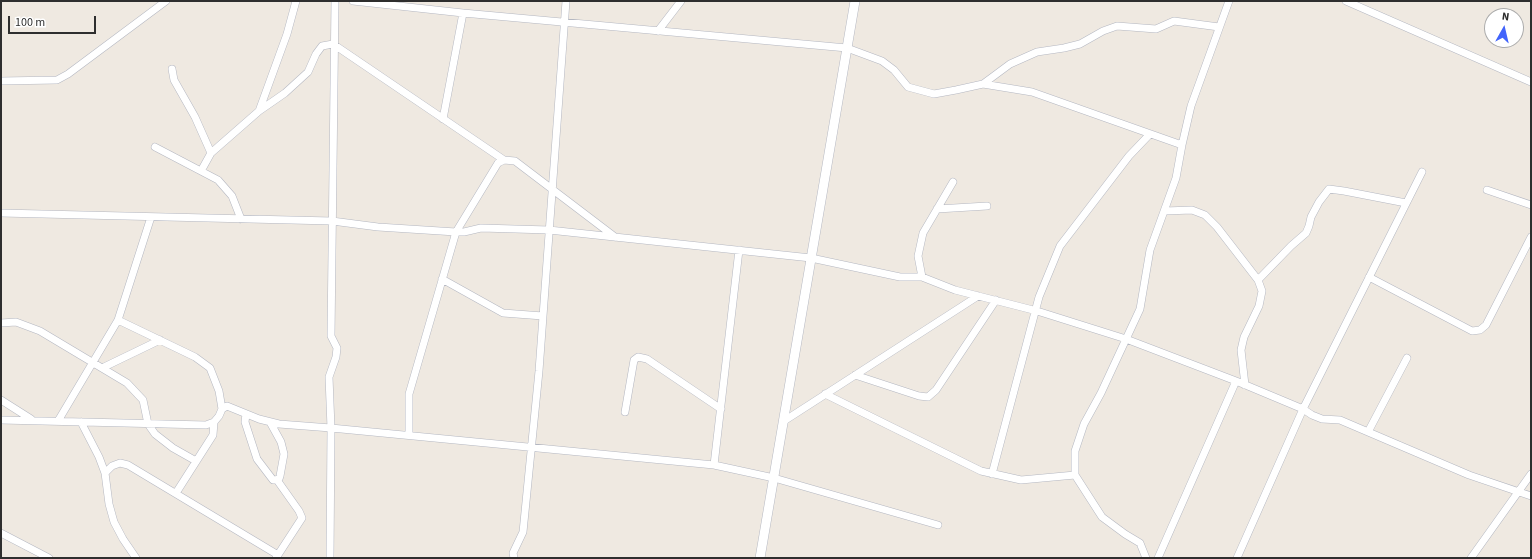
<!DOCTYPE html>
<style>
body{margin:0}
#map{position:relative;width:1532px;height:559px;overflow:hidden;background:#efe9e1;font-family:"Source Sans 3",sans-serif}
canvas{display:block}
.frame{position:absolute;inset:0;border:2px solid #2e2e2e;pointer-events:none}
.north{position:absolute;left:1484px;top:8px;width:40px;height:40px;box-sizing:border-box;background:#fff;border:1px solid #ababab;border-radius:50%;rotate:8deg;font-size:11px;font-weight:700;line-height:16px;text-align:center;color:#2e2e2e}
.north::after{content:'';display:block;margin:auto;width:14px;height:18px;background:#4264fb;clip-path:polygon(50% 0,100% 100%,50% 72%,0 100%)}
.scale{position:absolute;left:8px;top:16px;width:88px;height:18px;box-sizing:border-box;border:2px solid #2e2e2e;border-top:0;padding-left:5px;font-size:12px;line-height:14px;white-space:nowrap;color:#2e2e2e;-webkit-text-stroke:3px #fff;paint-order:stroke}
</style>
<div id="map">
<canvas width="1532" height="559"></canvas>
<div class="frame"></div>
<div class="north">N</div>
<div class="scale">100 m</div>
</div>
<script>
const g = document.querySelector('canvas').getContext('2d');
g.lineJoin = 'round';
const poly = rows => new Path2D(rows.map(r => 'M' + r).join(''));
function strokePath(path, color, width, dash) { g.strokeStyle = color; g.lineWidth = width; g.lineCap = dash ? 'butt' : 'round'; g.setLineDash(dash || []); g.stroke(path); }
const street = poly([
 [353,1,463,13,847,48,882,61,894,70,908,87,934,94,956,90,983,84,1032,92,1182,145],
 [1346,1,1531,82],
 [658,31,681,1],
 [172,69,174,80,195,117,211,153],
 [1,81,57,80,68,74,166,1],
 [983,84,1010,64,1037,52,1064,48,1080,44,1103,31,1117,26,1156,29,1174,21,1219,27],
 [259,111,285,93,308,72,316,54,322,46,333,44,504,160],
 [443,119,463,13],
 [155,147,218,180,232,196,241,219],
 [201,171,211,153,259,111,287,34,296,1],
 [1487,190,1531,205],
 [937,209,987,206],
 [1165,211,1192,210,1205,215,1217,227,1258,280,1262,291,1259,306,1244,337,1241,350,1245,385],
 [1,213,332,221,378,227,456,232,464,232,481,228,549,230,811,258,900,277,922,277,955,290,1037,311,1126,339,1236,381,1303,409,1312,415,1322,419,1340,420,1469,475,1531,496],
 [922,277,918,256,923,233,953,182],
 [1369,277,1472,331,1480,330,1486,325,1531,237],
 [442,279,503,313,543,316],
 [1258,280,1291,246,1306,233,1309,226,1311,217,1319,202,1329,189,1344,191,1406,203],
 [118,320,195,357,210,368,219,391,222,409],
 [1,323,16,322,40,331,127,383,143,400,148,424,155,434,173,448,196,461],
 [102,368,160,340],
 [855,375,919,396,928,397,936,390,996,300],
 [825,394,981,471,1021,480,1075,475],
 [1,400,31,419],
 [625,412,634,360,638,357,647,359,721,409],
 [246,414,245,422,257,459,273,480,275,480,279,479,280,476,284,454,281,442,270,422],
 [1,420,206,425,214,422,219,416,222,409,227,406,259,419,279,424,331,428,714,465,774,478,938,525],
 [58,421,118,320,151,217],
 [784,421,978,296],
 [81,422,99,457,105,473,109,504,114,522,123,539,136,558],
 [1368,432,1407,358],
 [409,435,409,394,456,232,498,163,504,160,515,161,615,237],
 [714,465,739,250],
 [105,473,112,466,120,463,128,465,278,555],
 [992,474,1039,297,1060,246,1129,156,1150,134],
 [176,493,213,435,214,422],
 [1,533,49,558],
 [276,558,302,518,299,511,277,480],
 [330,558,331,428,329,377,336,357,337,348,331,336,335,1],
 [514,558,513,553,523,532,539,371,566,1],
 [1146,558,1140,543,1125,534,1102,517,1075,475,1075,451,1084,424,1101,393,1140,309,1150,250,1176,178,1182,145,1191,106,1229,1],
 [1158,558,1236,381],
 [1237,558,1303,409,1422,172],
 [1471,558,1531,474]
]);
const secondary = poly([
 [760,558,855,1]
]);
strokePath(street, '#b4b7c1', 8);
strokePath(secondary, '#b4b7c1', 10);
strokePath(street, '#fff', 7);
strokePath(secondary, '#fff', 9);
</script>
